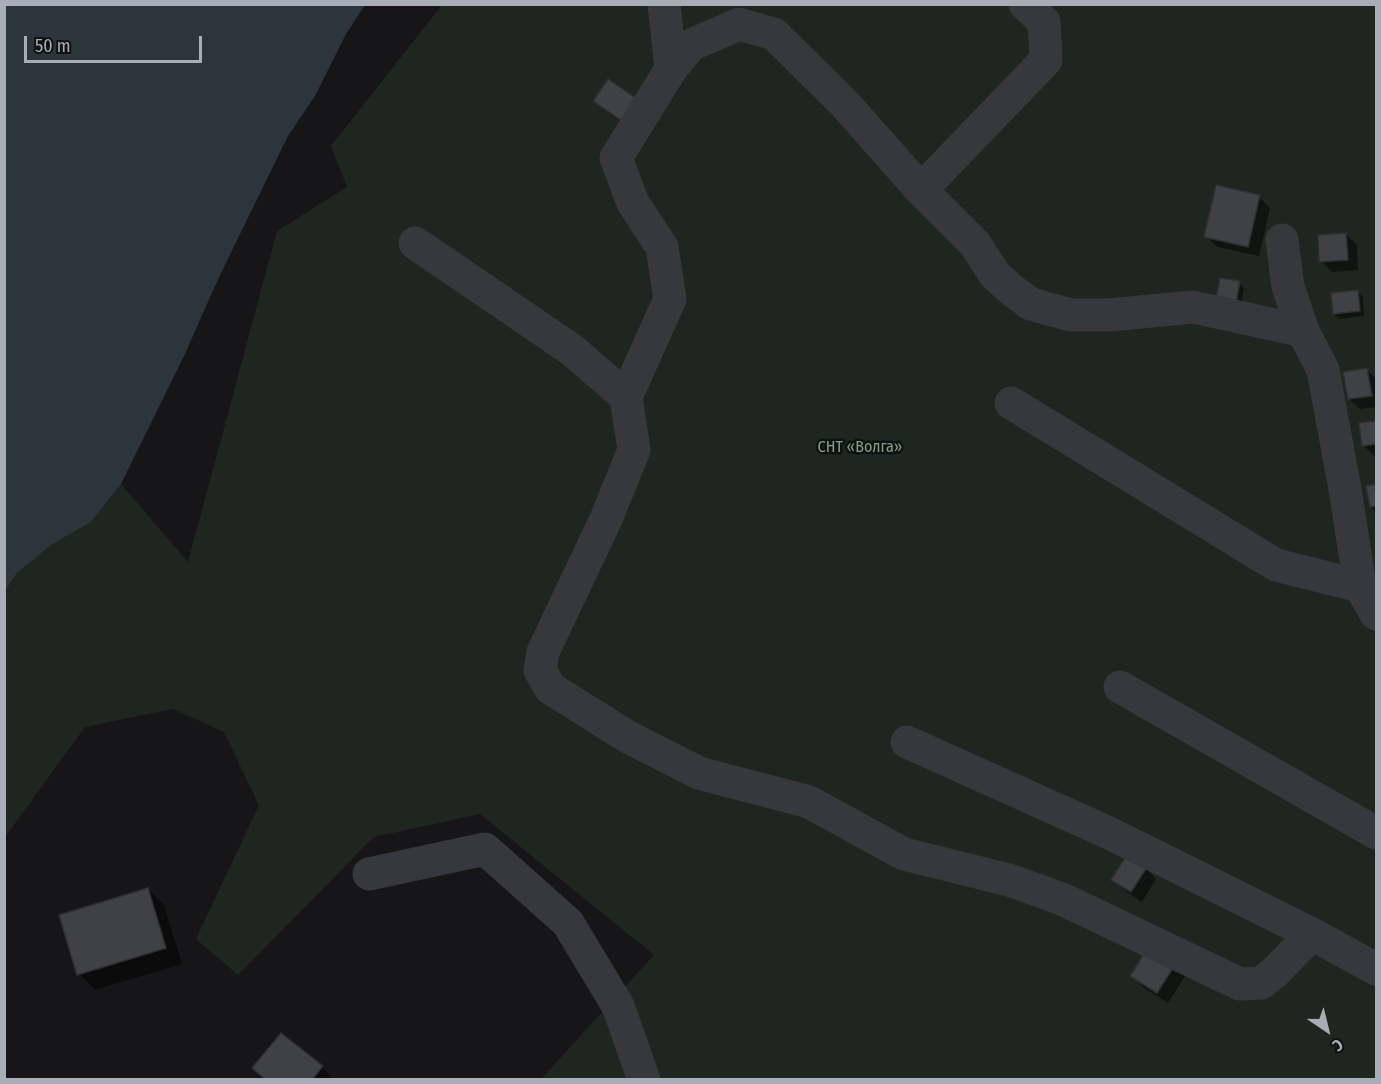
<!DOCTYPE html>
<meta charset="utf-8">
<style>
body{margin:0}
#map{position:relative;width:1381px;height:1084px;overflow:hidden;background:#161618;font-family:"Fira Sans Condensed",sans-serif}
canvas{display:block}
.frame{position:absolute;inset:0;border:6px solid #a8adb8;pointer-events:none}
.north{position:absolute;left:1297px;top:1000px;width:60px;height:60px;-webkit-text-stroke:4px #111113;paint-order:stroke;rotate:145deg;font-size:16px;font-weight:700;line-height:24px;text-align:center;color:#a8adb8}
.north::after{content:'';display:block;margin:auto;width:21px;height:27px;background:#a8adb8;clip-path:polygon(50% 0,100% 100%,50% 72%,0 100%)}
.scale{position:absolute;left:24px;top:36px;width:178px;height:27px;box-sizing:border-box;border:3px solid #a8adb8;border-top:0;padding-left:8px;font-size:18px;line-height:21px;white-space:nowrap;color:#a8adb8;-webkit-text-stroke:4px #111113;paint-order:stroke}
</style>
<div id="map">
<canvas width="1381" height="1084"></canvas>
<div class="frame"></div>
<div class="north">С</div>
<div class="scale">50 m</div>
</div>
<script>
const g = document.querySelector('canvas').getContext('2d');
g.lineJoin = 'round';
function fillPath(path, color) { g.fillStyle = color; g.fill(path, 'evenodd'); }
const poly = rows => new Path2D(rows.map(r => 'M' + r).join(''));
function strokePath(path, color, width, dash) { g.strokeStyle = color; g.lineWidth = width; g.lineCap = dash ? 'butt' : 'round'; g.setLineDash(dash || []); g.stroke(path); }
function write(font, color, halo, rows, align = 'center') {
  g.font = font + ' "Fira Sans Condensed",sans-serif'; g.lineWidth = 5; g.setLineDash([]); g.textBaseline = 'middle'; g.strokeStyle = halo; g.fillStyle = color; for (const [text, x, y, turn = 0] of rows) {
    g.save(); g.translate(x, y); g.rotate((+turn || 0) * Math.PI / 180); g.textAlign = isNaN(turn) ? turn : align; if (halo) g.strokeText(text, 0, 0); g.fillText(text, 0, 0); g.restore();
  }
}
fillPath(poly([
 [442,5,1376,5,1376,1079,541,1079,654,955,480,814,374,837,238,975,196,939,259,805,224,732,173,709,85,727,5,837,5,591,17,573,51,545,91,522,121,484,188,562,277,231,347,187,331,146]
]), '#1e261f');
fillPath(poly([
 [5,4,365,5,346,34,315,96,288,136,219,277,184,356,121,484,91,522,51,545,17,573,5,591]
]), '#2c353c');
fillPath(poly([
 [608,81,637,133,606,111,595,101],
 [1259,197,1270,208,1259,256,1217,247,1206,236],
 [1346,234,1357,245,1358,270,1332,272,1321,261],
 [1239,283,1244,288,1241,307,1223,305],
 [1358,292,1363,297,1364,316,1339,319,1334,314],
 [1367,370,1376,379,1376,407,1360,409,1349,399],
 [1376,423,1376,456,1374,456,1363,445,1360,425],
 [1376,486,1376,512,1371,507,1368,487],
 [1146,868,1156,879,1142,902,1124,890,1113,880],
 [148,889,164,905,182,964,95,990,79,974],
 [1175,964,1186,975,1168,1003,1143,987,1132,976],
 [322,1067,332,1078,331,1080,266,1080]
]), '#0007');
const building = poly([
 [608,79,640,101,625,123,593,101,608,79],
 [1216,185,1260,195,1248,247,1204,237,1216,185],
 [1346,233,1348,260,1319,262,1318,235,1346,233],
 [1220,278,1240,281,1236,303,1216,300,1220,278],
 [1358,290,1360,311,1333,314,1331,293,1358,290],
 [1367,368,1372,396,1348,399,1343,372,1367,368],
 [1376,421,1376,444,1362,446,1359,423,1376,421],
 [1376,484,1376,506,1370,507,1366,486,1376,484],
 [1127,855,1147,867,1131,892,1111,880,1127,855],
 [148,888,166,948,77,975,59,915,148,888],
 [1149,946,1176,963,1157,993,1130,976,1149,946],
 [281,1033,323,1066,312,1080,266,1080,252,1068,281,1033]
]);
fillPath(building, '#404145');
strokePath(building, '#303034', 1.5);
strokePath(poly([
 [671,69,691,45,739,24,774,34,844,103,921,190,975,244,995,275,1013,291,1031,304,1071,315,1109,315,1193,307,1303,331],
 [921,190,1046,60,1044,22,1025,4],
 [1282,240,1288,287,1303,331,1323,370,1345,489,1360,586],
 [415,243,572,350,626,397,634,450,606,519,543,652,540,670,550,688,628,737,699,773,809,802,904,854,1009,880,1062,899,1240,984,1261,983,1275,972,1312,934],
 [626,397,670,299,662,247,633,203,616,158,671,69,664,4],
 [1011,403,1276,565,1360,586,1376,614],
 [1120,687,1376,833],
 [907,742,1107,832,1312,934,1376,969],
 [369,874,485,849,568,923,618,1006,644,1080]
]), '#37383d', 33);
write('16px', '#7fa381', '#111113', [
 ["СНТ «Волга»",860,448]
]);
</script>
